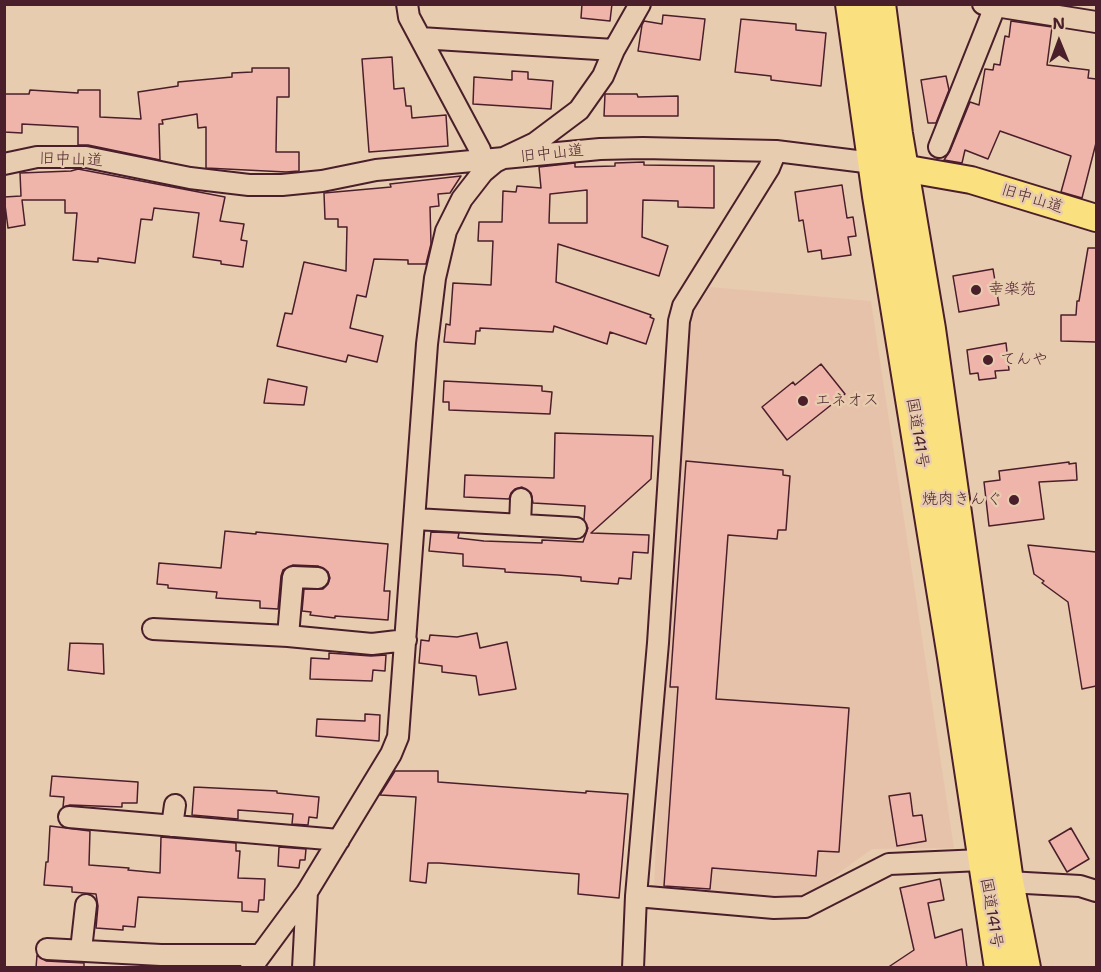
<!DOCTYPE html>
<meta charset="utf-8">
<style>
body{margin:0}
#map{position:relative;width:1101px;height:972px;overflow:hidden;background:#e8ccaf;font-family:"Shantell Sans",sans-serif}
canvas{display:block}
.frame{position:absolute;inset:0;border:6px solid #4a1f2b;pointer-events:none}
.north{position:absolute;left:1029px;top:12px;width:60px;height:60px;-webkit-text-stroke:4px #e8ccaf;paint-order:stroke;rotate:359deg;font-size:16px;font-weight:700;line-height:24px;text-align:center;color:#4a1f2b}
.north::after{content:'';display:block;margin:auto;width:21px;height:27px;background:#4a1f2b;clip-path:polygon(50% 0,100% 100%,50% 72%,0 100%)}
</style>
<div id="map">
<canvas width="1101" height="972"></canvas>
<div class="frame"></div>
<div class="north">N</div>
</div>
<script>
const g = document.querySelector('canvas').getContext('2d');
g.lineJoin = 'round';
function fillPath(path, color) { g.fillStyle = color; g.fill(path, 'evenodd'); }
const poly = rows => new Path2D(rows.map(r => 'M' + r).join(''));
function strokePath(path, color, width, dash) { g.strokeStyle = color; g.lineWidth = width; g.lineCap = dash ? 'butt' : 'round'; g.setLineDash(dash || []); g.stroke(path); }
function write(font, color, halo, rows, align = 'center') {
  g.font = font + ' "Shantell Sans","Klee One",sans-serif'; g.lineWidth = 5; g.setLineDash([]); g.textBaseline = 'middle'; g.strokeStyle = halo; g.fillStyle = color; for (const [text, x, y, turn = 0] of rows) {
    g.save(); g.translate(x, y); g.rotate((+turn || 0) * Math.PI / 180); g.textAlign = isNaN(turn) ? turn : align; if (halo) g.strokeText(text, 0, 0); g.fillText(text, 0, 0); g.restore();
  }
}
fillPath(poly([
 [710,287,871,301,954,848,872,849,800,901,654,888,657,812,690,317]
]), '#e7c2ab');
const building = poly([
 [582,4,612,4,610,21,581,18,582,4],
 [663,15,705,19,700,60,638,51,642,25,644,21,662,24,663,15],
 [741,19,796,24,796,30,826,33,821,86,771,80,771,76,735,72,741,19],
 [1011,21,1052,27,1047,65,1089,70,1088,78,1096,79,1096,143,1082,198,1061,192,1071,156,1000,131,988,159,965,150,962,163,944,160,950,151,970,102,979,105,985,69,993,70,994,64,1000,65,1005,36,1009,37,1011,21],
 [392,57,394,89,404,88,406,106,411,106,412,118,446,115,448,146,369,152,362,59,392,57],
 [252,68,289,68,289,97,277,97,276,152,299,152,299,171,286,172,206,168,206,127,198,128,197,114,162,120,163,124,159,124,160,160,88,145,78,145,78,127,22,124,22,133,4,132,4,94,29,94,30,90,78,93,78,90,100,90,100,117,141,119,138,92,178,86,178,82,232,77,232,73,252,72,252,68],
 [512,71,528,72,528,79,553,81,551,109,473,104,474,77,512,80,512,71],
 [946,76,949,90,936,123,928,123,921,80,946,76],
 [605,94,637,94,638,97,678,96,678,116,604,116,605,94],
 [644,162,644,165,714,166,714,208,678,207,678,201,643,200,642,237,668,246,659,276,558,244,556,282,651,315,650,317,654,319,646,344,610,332,607,344,554,326,553,332,480,328,480,331,476,331,475,344,444,342,446,324,450,325,453,283,491,285,493,241,478,241,479,222,502,222,503,191,516,192,517,186,541,188,539,167,575,163,575,167,615,166,615,163,644,162],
 [587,190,587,223,549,223,550,194,587,190],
 [78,169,225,197,220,221,244,224,241,240,247,241,243,267,221,264,221,261,193,257,199,213,154,208,152,220,141,219,135,263,98,258,98,262,73,260,77,213,65,213,65,200,22,200,25,225,8,228,4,197,21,196,20,173,71,171,78,169],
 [461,176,450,193,438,194,439,206,430,207,431,244,426,264,408,264,408,260,374,259,366,297,357,295,350,328,383,336,377,362,348,355,346,362,277,346,285,313,292,314,304,262,346,271,347,227,338,227,338,219,325,219,324,193,391,187,390,184,461,176],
 [842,185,847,218,853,217,856,236,848,237,851,255,822,259,821,250,808,252,803,220,799,221,795,192,842,185],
 [1088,248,1096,248,1096,342,1061,341,1061,315,1076,315,1077,301,1079,301,1088,248],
 [993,269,999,305,959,312,953,276,993,269],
 [1006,343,1009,370,995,371,996,378,979,380,978,373,970,374,967,350,1006,343],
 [821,364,845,394,787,440,762,407,793,382,795,385,821,364],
 [268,379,307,387,304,405,264,403,268,379],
 [444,381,542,386,542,391,552,392,550,414,449,410,449,402,443,402,444,381],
 [555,433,653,436,651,479,591,533,649,535,648,553,633,552,631,579,619,578,618,584,581,581,581,577,558,575,505,572,505,569,463,566,463,554,429,551,431,532,459,533,458,538,484,541,542,543,542,540,583,542,588,528,584,520,585,506,533,503,531,493,522,487,515,489,511,493,509,499,464,497,465,475,554,478,555,433],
 [686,461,783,470,783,475,790,476,786,530,778,530,777,539,728,535,716,699,849,708,839,852,818,851,816,876,712,868,710,889,664,886,678,687,670,687,686,461],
 [1069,462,1069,464,1076,463,1077,480,1039,482,1044,519,989,526,984,482,1000,480,999,471,1069,462],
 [225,531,256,534,256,532,388,544,384,591,390,591,388,620,335,616,335,618,310,615,311,612,302,611,304,589,323,589,328,584,330,578,328,572,318,566,293,565,283,570,281,576,278,609,260,608,260,601,216,598,217,592,168,588,168,585,157,584,159,563,221,568,225,531],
 [1028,545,1096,552,1096,686,1082,689,1068,602,1042,583,1044,581,1034,574,1028,545],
 [477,633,480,648,507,642,516,689,479,695,476,676,442,672,442,666,419,663,421,640,429,641,430,635,457,637,477,633],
 [70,643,103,644,104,674,68,670,70,643],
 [329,653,371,656,386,655,385,671,373,670,372,681,310,679,311,658,329,659,329,653],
 [365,714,380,715,379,741,316,736,317,719,365,721,365,714],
 [395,771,438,771,438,782,586,793,586,791,628,794,619,898,578,894,579,874,439,863,428,863,426,883,410,881,416,797,380,795,395,771],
 [52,776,138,782,137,803,122,803,122,807,70,805,63,807,64,797,50,796,52,776],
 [194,787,277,791,277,793,319,797,317,818,309,817,308,825,292,824,293,814,238,810,238,819,192,815,194,787],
 [910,793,913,816,922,815,926,841,897,846,889,796,910,793],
 [50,826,90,831,89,865,129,868,128,870,160,873,161,837,236,843,236,851,240,851,238,878,265,879,264,900,259,900,258,912,242,911,242,902,138,897,135,927,123,926,123,930,96,928,98,906,96,894,72,892,72,887,44,885,46,862,48,862,50,826],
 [1071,828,1089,859,1067,872,1049,841,1071,828],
 [279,847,306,849,305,860,300,860,299,868,278,866,279,847],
 [940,879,944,900,928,903,935,938,962,929,967,968,887,968,914,950,900,888,940,879],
 [37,955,46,961,84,963,84,968,36,968,37,955]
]);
fillPath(building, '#efb5aa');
strokePath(building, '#4a1f2b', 1.5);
const minor = poly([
 [407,4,409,17,480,150,483,160],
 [983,4,1096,22],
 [420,38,614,50],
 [939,147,996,4],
 [4,164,37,157,86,157,190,178,249,185,282,185,322,181,376,170,600,149,643,148,776,151,873,163],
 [415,519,576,528],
 [520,525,521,499],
 [153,629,288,636,372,644,406,640],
 [288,636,293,577,318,578],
 [69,817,339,840],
 [172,826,175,805],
 [1008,882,1080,886,1096,891],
 [636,896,774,908,805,907,889,864,982,860],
 [47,949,161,955,260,955],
 [81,950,86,905],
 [251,968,307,892,391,754,398,737,427,344,435,278,446,231,462,199,483,172,495,162,535,143,579,110,603,76,614,50,640,4],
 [303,968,307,892],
 [633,968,636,896,658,643,679,321,683,306,769,168,776,151]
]);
const major = poly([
 [885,165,971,180,1096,218]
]);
const highway = poly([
 [851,4,878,196,953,657,1000,968],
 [880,4,897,134,930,329,1008,882,1025,968]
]);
strokePath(minor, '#4a1f2b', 24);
strokePath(major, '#4a1f2b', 30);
strokePath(highway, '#4a1f2b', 34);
strokePath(minor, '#e8ccaf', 20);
strokePath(major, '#fbe080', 26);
strokePath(highway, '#fbe080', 30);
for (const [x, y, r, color] of [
 [976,290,6,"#4a1f2b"],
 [988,360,6,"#4a1f2b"],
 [803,401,6,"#4a1f2b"],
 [1014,500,6,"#4a1f2b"]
]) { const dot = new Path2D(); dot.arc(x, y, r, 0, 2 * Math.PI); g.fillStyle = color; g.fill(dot); strokePath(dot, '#e8ccaf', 2); }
write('16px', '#4a1f2b', '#e8ccaf', [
 ["旧中山道",552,154,-6],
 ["旧中山道",71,160,2],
 ["旧中山道",1032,199,17],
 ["国道141号",917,433,81],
 ["国道141号",991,913,81]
]);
write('16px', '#4a1f2b', '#e8ccaf', [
 ["幸楽苑",988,290],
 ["てんや",1000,360],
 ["エネオス",815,401],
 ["焼肉きんぐ",1002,500,"right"]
], 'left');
</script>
